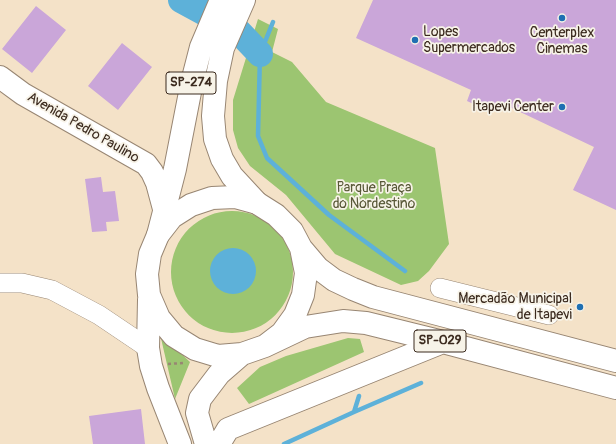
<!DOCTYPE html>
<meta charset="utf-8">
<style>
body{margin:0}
canvas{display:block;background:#f4e2c8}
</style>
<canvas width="616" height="444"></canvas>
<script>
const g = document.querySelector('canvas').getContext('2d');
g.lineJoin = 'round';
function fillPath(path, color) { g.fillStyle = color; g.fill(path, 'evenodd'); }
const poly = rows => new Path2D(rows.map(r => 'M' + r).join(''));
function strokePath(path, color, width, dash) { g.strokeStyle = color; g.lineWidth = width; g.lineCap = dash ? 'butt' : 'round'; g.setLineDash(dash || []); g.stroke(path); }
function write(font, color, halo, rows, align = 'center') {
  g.font = font + ' Pangolin,sans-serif'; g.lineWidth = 3.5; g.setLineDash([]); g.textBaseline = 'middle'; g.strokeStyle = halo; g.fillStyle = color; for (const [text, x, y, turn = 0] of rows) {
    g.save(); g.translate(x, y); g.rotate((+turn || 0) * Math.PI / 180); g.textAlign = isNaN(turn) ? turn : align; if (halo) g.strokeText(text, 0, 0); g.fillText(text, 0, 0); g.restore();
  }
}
fillPath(poly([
 [258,19,278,29,272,52,292,62,326,102,435,148,449,244,429,271,418,281,401,285,335,254,286,195,250,166,238,148,233,130,233,100],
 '171 272a61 61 0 1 1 122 0a61 61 0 1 1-122 0Z',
 [160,334,190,362,175,399],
 [348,338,360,339,364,352,249,404,237,388,260,367,286,356]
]), '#9cc571');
fillPath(poly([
 '210 271a23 23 0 1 1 46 0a23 23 0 1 1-46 0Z'
]), '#5db1d9');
strokePath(poly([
 [273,22,260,54,258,136,267,158,329,215,405,271],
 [354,412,421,383],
 [284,444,354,412,359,396]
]), '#5db1d9', 4.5);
strokePath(poly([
 [181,0,205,13],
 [239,32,260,54]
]), '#5db1d9', 26);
fillPath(poly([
 [373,0,616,0,616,210,573,190,594,147,497,101,491,112,467,101,471,90,356,38],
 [36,6,66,30,32,73,2,49],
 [122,43,152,67,118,110,88,86],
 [101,177,103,192,115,191,119,221,106,222,107,231,92,232,85,179],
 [141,409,145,444,93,444,89,416]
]), '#caa6d9');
const minor = poly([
 [0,283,22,283,52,290,99,315,148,348],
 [440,288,549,315]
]);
const major = poly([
 [244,0,223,48,216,81,213,116,215,139,222,159,232,176,257,203],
 [0,77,23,94,146,164,152,172,157,183,164,209],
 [158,235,175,169,192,82,201,47,221,0]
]);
const highway = poly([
 [301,248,318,268,334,280,353,289,373,297,616,361],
 [149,300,148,348,151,366,158,388,180,444],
 [265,346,282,333,295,315,303,295,306,273,301,248,292,231,276,215,257,203,235,197,212,198,191,205,172,217,158,235,150,254,147,274,149,295,159,318,174,336,195,349,218,356,242,354,265,346,305,327,343,321,366,323,443,342,616,388],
 [206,444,197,413,200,399,219,374,242,354],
 [219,444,228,429,443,342]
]);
strokePath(minor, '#988673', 20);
strokePath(major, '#988673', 24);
strokePath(highway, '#988673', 24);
strokePath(poly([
 [168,364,183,363]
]), '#988673', 2.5, [3, 3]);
strokePath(minor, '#fff', 19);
strokePath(major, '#fff', 22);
strokePath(highway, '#fff', 22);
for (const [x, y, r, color] of [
 [562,18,4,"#1f6fb2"],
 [415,40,4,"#1f6fb2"],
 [562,107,4,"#1f6fb2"],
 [580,307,4,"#1f6fb2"]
]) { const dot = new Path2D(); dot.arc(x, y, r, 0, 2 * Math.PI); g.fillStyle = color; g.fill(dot); strokePath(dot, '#f7f3e8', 1.5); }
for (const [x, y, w] of [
 [191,83,50],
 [440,341,52]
]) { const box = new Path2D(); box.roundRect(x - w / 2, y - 11, w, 22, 3); g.fillStyle = '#f7f3e8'; g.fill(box); strokePath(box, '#3b2a1e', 1); }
write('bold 13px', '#3b2a1e', null, [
 ["SP-274",191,83],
 ["SP-029",440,341]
]);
write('14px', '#3b2a1e', '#f7f3e8', [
 ["Lopes",423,32,"left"],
 ["Supermercados",423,48,"left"],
 ["Centerplex",562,33,"center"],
 ["Cinemas",562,49,"center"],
 ["Itapevi Center",554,107],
 ["Mercadão Municipal",572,299],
 ["de Itapevi",572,315]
], 'right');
write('14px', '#3b2a1e', '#f7f3e8', [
 ["Avenida Pedro Paulino",83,128,30]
]);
write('14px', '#585837', '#f7f3e8', [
 ["Parque Praça",374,188],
 ["do Nordestino",374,204]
]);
</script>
